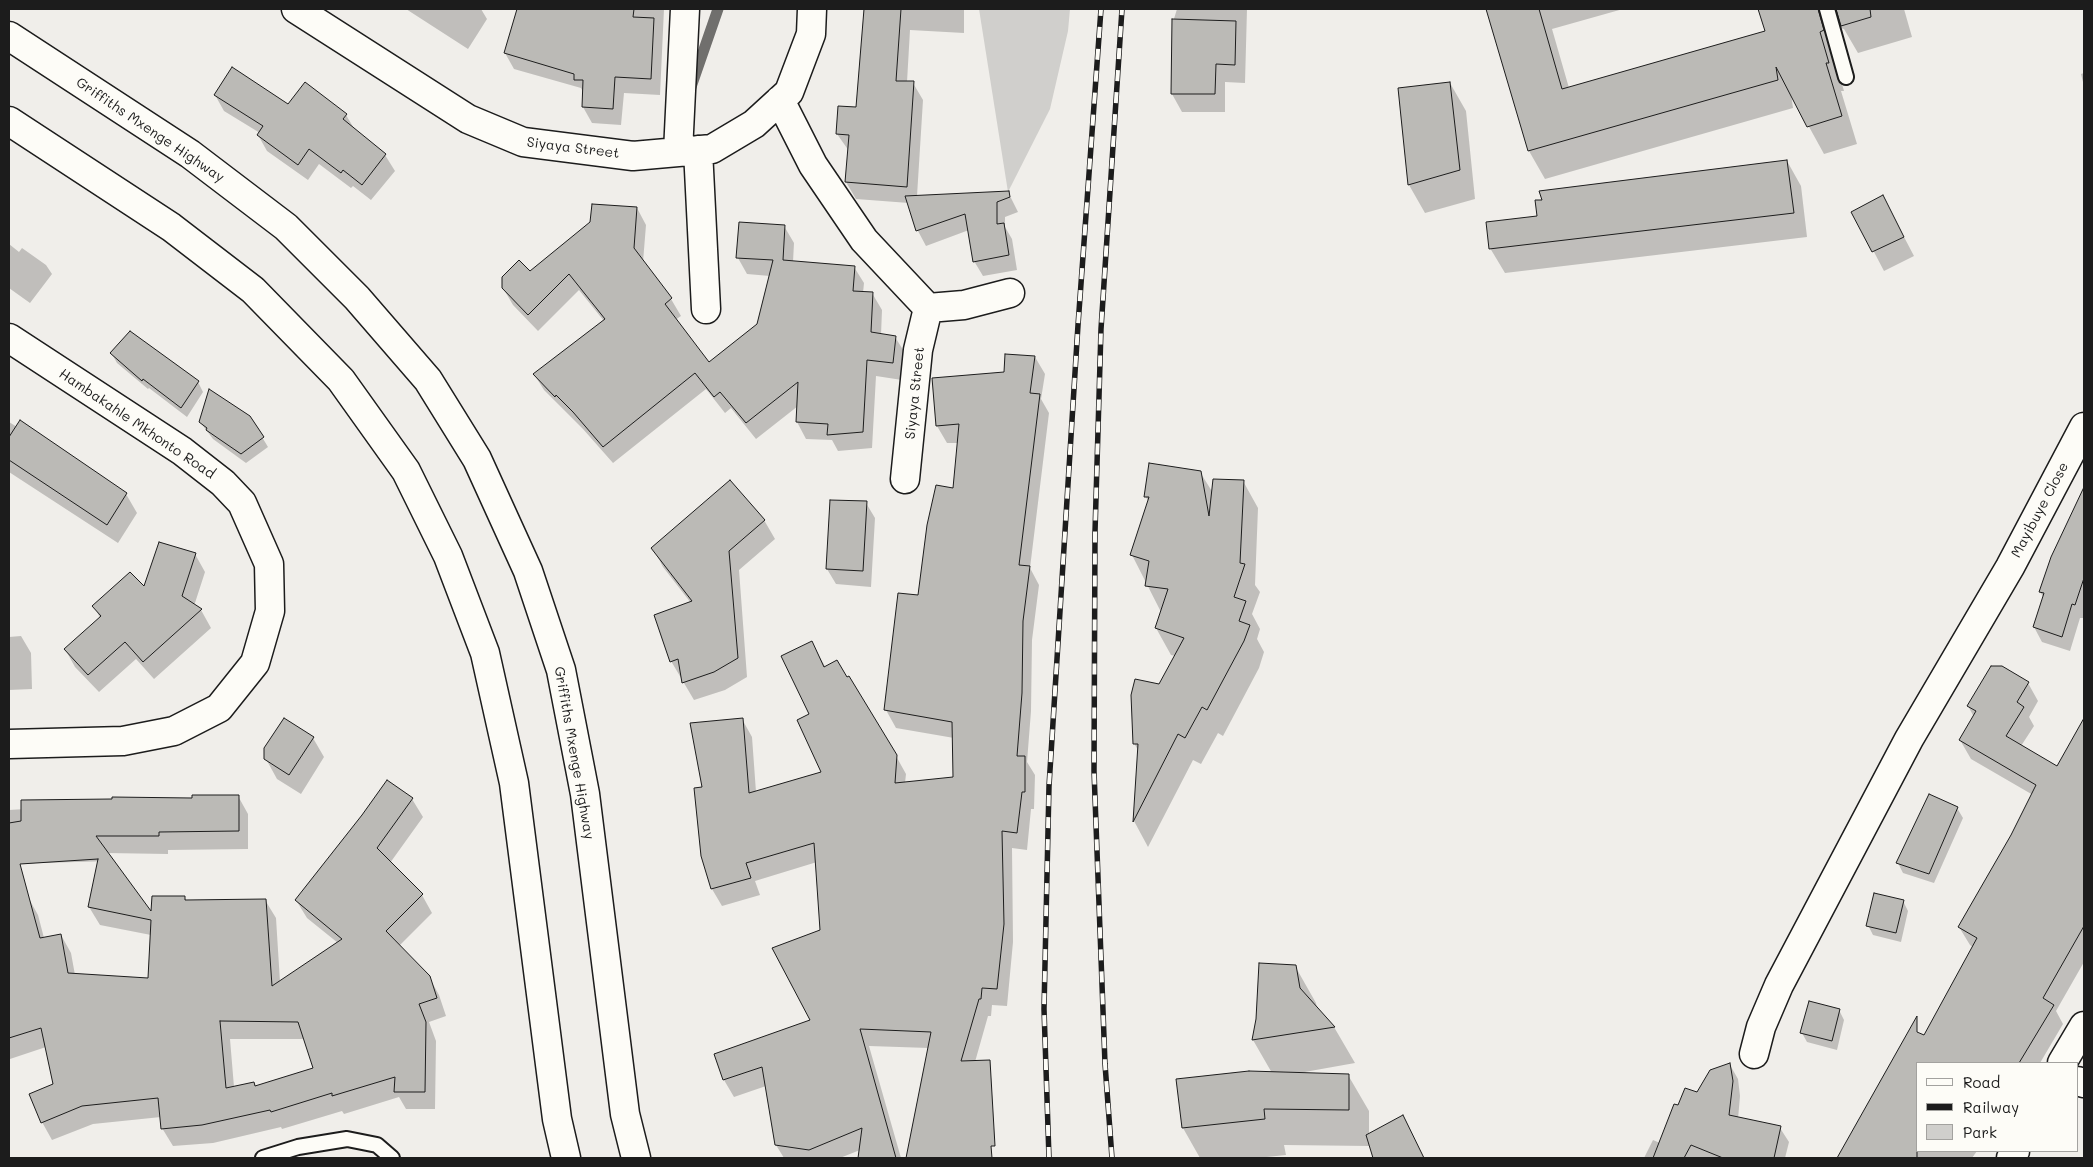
<!DOCTYPE html>
<style>
body{margin:0}
#map{position:relative;width:2093px;height:1167px;overflow:hidden;background:#f0eeea;font-family:Mali,sans-serif}
canvas{display:block}
.frame{position:absolute;inset:0;border:10px solid #1c1c1c;pointer-events:none}
.legend{position:absolute;left:1916px;top:1062px;width:162px;height:90px;box-sizing:border-box;background:#fdfcf7;border:1px solid #a3a29f;margin:0;padding:6px 9px;list-style:none;font-size:15px;color:#1c1c1c}
.legend li{display:flex;align-items:center;gap:10px;height:25px}
.legend b{width:25px;border:1px solid #a3a29f}
</style>
<div id="map">
<canvas width="2093" height="1167"></canvas>
<div class="frame"></div>
<ul class="legend">
<li><b style="height:6px;background:#fdfcf7"></b>Road</li>
<li><b style="height:6px;background:#1c1c1c"></b>Railway</li>
<li><b style="height:14px;background:#d0cfcc"></b>Park</li>
</ul>
</div>
<script>
const g = document.querySelector('canvas').getContext('2d');
g.lineJoin = 'round';
function fillPath(path, color) { g.fillStyle = color; g.fill(path, 'evenodd'); }
const poly = rows => new Path2D(rows.map(r => 'M' + r).join(''));
function strokePath(path, color, width, dash) { g.strokeStyle = color; g.lineWidth = width; g.lineCap = dash ? 'butt' : 'round'; g.setLineDash(dash || []); g.stroke(path); }
function write(font, color, halo, rows, align = 'center') {
  g.font = font + ' Mali,sans-serif'; g.lineWidth = 4; g.setLineDash([]); g.textBaseline = 'middle'; g.strokeStyle = halo; g.fillStyle = color; for (const [text, x, y, turn = 0] of rows) {
    g.save(); g.translate(x, y); g.rotate((+turn || 0) * Math.PI / 180); g.textAlign = isNaN(turn) ? turn : align; if (halo) g.strokeText(text, 0, 0); g.fillText(text, 0, 0); g.restore();
  }
}
fillPath(poly([
 [979,9,1070,9,1068,31,1050,109,1008,192]
]), '#d0cfcc');
fillPath(poly([
 [406,9,481,9,487,19,468,49],
 [520,9,585,9,594,13,594,9,664,9,660,95,624,93,621,125,592,123,583,107,584,94,581,88,514,69,505,53],
 [865,9,964,9,964,33,910,30,907,82,913,83,923,100,917,196,1008,192,1018,212,1005,217,1005,227,1012,239,1017,270,983,276,974,261,969,230,926,246,918,231,909,203,856,199,846,182,849,151,837,134,857,109],
 [1177,9,1247,9,1245,83,1225,82,1225,112,1182,112,1172,94,1173,22],
 [1487,9,1623,9,1552,29,1569,88,1766,32,1759,9,1904,9,1912,37,1858,53,1844,29,1840,28,1834,36,1835,60,1844,91,1841,91,1857,144,1824,154,1791,94,1793,108,1545,179,1529,151],
 [2084,73,2084,86,2081,74],
 [1450,83,1466,111,1475,199,1425,213,1409,185,1399,89],
 [215,95,346,115,355,130,385,155,395,171,371,200,353,186,351,188,319,164,308,180,267,151,258,135,260,133,224,111],
 [1787,161,1801,186,1807,237,1505,273,1490,248,1539,217],
 [1883,197,1914,256,1884,271,1853,212],
 [637,208,646,225,643,262,671,299,681,316,675,320,709,364,758,324,770,276,747,274,738,258,784,226,794,243,793,262,854,267,864,283,863,293,872,293,882,310,881,335,895,337,905,353,902,380,876,376,872,448,838,451,832,440,806,439,797,422,798,406,756,439,731,408,725,413,706,389,613,463,583,429,544,390,534,374,604,321,579,290,538,331,513,305,503,288],
 [9,244,19,252,22,248,46,265,52,274,30,303,9,288],
 [112,354,198,382,203,392,187,417,149,388,148,389,117,363],
 [1035,357,1045,374,1041,399,1049,413,1030,568,1039,585,1032,640,1031,711,1027,762,1035,775,1034,809,1031,809,1027,850,1012,848,1013,942,1007,1006,992,1005,991,1016,988,1016,973,1069,979,1079,968,1158,907,1158,929,1048,869,1046,901,1158,861,1158,860,1150,840,1158,784,1158,776,1145,766,1086,734,1097,724,1080,715,1055,812,1021,822,931,817,862,755,881,760,895,722,906,712,889,704,788,742,719,752,737,756,792,823,772,811,715,812,643,826,668,896,756,906,774,905,783,954,778,954,738,896,728,886,710,919,596,954,490,959,443,947,443,937,426,933,379,1005,374],
 [9,422,126,494,137,513,118,543,9,472],
 [200,422,262,437,268,447,246,463,213,439],
 [1200,472,1213,493,1243,481,1258,508,1255,585,1260,592,1252,614,1260,629,1257,639,1264,652,1259,668,1223,736,1218,733,1201,764,1193,760,1148,847,1134,821,1139,752,1134,743,1159,686,1175,656,1171,655,1156,628,1161,612,1132,555,1149,502,1145,496],
 [730,481,764,520,775,539,739,570,747,677,725,690,694,700,671,661,691,603,663,567,653,548],
 [866,503,875,518,871,587,836,584,827,569],
 [2071,518,2084,524,2084,615,2083,618,2080,618,2070,651,2042,642,2034,627,2044,598,2040,592],
 [195,554,205,572,194,606,201,610,211,628,154,679,136,659,99,692,75,667,65,649,100,618,94,606,145,588],
 [21,636,31,653,32,689,9,690,9,637],
 [2028,683,2038,701,2029,717,2034,726,2021,746,2058,767,2074,739,2084,745,2084,962,2056,1011,2063,1024,2040,1063,1917,1063,1917,1151,1977,1151,1972,1158,1844,1158,1841,1154,1924,1037,1974,948,1970,945,1959,927,2012,836,2033,795,1971,759,1960,740,1974,717,1968,706],
 [313,738,324,757,301,794,277,779,266,759],
 [387,782,412,799,423,817,390,863,422,895,432,913,399,946,429,977,439,995,446,1016,429,1022,436,1041,435,1109,406,1109,399,1097,344,1114,342,1111,282,1129,281,1127,213,1143,173,1146,162,1128,161,1117,93,1124,52,1140,42,1122,54,1085,46,1047,10,1059,9,1057,9,901,28,897,38,915,44,938,61,935,71,953,75,975,149,979,151,935,100,925,89,907,152,914,184,897,187,901,265,900,276,918,280,982,338,943,307,918,296,900,363,816],
 [230,1039,305,1039,314,1068,256,1087,254,1083,234,1087],
 [238,796,248,814,248,849,168,850,168,854,106,853,110,861,9,864,9,810],
 [1957,808,1963,818,1934,883,1903,873,1898,863],
 [1903,901,1908,911,1901,942,1873,935,1868,925],
 [1295,966,1316,1003,1317,1009,1334,1027,1355,1063,1299,1073,1348,1075,1369,1111,1369,1146,1284,1145,1286,1155,1257,1158,1200,1158,1183,1128,1178,1080,1272,1073,1253,1040,1258,1019],
 [1839,1010,1844,1020,1837,1050,1807,1042,1802,1033],
 [1730,1065,1738,1079,1740,1096,1738,1119,1780,1128,1789,1142,1785,1158,1644,1158,1653,1140,1660,1143,1679,1107,1697,1094],
 [1418,1149,1423,1158,1366,1158]
]), '#0003');
strokePath(poly([
 [691,87,718,9]
]), '#706f6d', 11);
const building = poly([
 [517,9,634,9,633,17,654,18,651,79,615,77,613,109,582,107,583,80,574,80,574,74,504,53,517,9],
 [864,9,901,9,896,81,914,81,907,187,845,182,849,135,836,134,838,106,856,107,864,9],
 [1486,9,1539,9,1562,89,1765,31,1758,9,1818,9,1824,30,1820,32,1829,63,1826,63,1842,116,1807,127,1776,67,1778,80,1528,151,1486,9],
 [1836,9,1870,9,1871,17,1841,26,1836,9],
 [1172,19,1236,21,1235,65,1216,64,1215,94,1171,94,1172,19],
 [232,67,288,104,305,82,347,114,343,119,386,154,362,185,343,170,341,173,309,149,298,165,257,135,263,126,214,95,232,67],
 [1450,82,1460,170,1408,185,1398,88,1450,82],
 [1787,160,1794,213,1489,249,1486,222,1537,216,1535,200,1542,200,1539,191,1787,160],
 [1009,191,1010,197,997,202,997,224,1004,223,1009,255,973,262,965,214,916,231,905,196,1009,191],
 [1883,195,1904,237,1872,252,1851,212,1883,195],
 [592,204,637,207,634,248,672,298,665,304,709,362,757,324,773,260,736,258,739,222,785,225,783,260,855,266,853,291,873,292,871,332,896,336,893,363,867,360,863,432,827,435,828,424,796,422,798,382,746,423,720,392,714,397,695,373,603,447,573,412,556,395,555,397,533,374,605,319,569,274,528,315,502,288,502,277,519,260,530,271,590,222,592,204],
 [130,331,199,381,181,408,143,379,142,381,110,353,130,331],
 [1005,354,1035,356,1030,393,1040,394,1019,565,1030,566,1023,621,1022,693,1017,756,1025,756,1025,792,1022,792,1017,833,1002,831,1004,924,997,989,982,988,981,999,979,999,961,1061,990,1060,995,1146,991,1146,992,1158,906,1158,931,1032,860,1029,896,1158,858,1158,862,1128,809,1150,775,1145,762,1067,723,1080,714,1054,810,1020,772,948,820,930,814,843,746,863,751,878,711,889,701,856,694,788,702,787,690,723,743,718,749,793,821,772,797,720,809,714,781,656,812,641,824,667,837,660,847,677,849,676,897,755,895,783,953,777,952,722,884,710,898,593,918,595,927,525,936,485,953,488,959,424,936,426,932,378,1004,372,1005,354],
 [209,389,250,416,264,437,241,454,206,430,207,428,199,422,209,389],
 [20,420,127,493,107,525,9,460,9,437,20,420],
 [1149,463,1201,471,1209,516,1213,479,1244,480,1240,563,1245,564,1234,597,1246,601,1239,621,1250,625,1244,641,1207,710,1202,707,1185,738,1178,734,1133,822,1138,744,1133,744,1131,695,1135,679,1159,684,1184,638,1155,628,1168,589,1145,586,1149,561,1130,555,1149,497,1144,497,1149,463],
 [730,480,765,520,729,551,738,658,714,672,682,683,678,659,670,662,654,615,692,601,651,548,730,480],
 [2084,487,2084,578,2075,605,2072,604,2062,637,2033,627,2044,593,2039,592,2051,557,2084,487],
 [830,500,867,501,863,571,826,569,830,500],
 [159,542,196,553,182,596,202,609,143,662,125,642,88,675,64,649,101,616,92,606,130,572,144,586,159,542],
 [1991,666,2002,666,2029,682,2017,702,2024,707,2006,736,2057,766,2084,718,2084,926,2043,998,2054,1005,2019,1063,1917,1063,1917,1158,1837,1158,1917,1016,1917,1032,1924,1035,1977,938,1958,927,2011,835,2036,785,1959,740,1976,711,1967,706,1991,666],
 [284,718,314,737,289,775,264,759,264,748,284,718],
 [387,780,413,798,377,848,423,894,386,931,430,976,437,998,419,1004,426,1022,425,1092,394,1092,395,1077,332,1096,332,1093,271,1112,270,1110,202,1125,161,1129,158,1098,82,1106,41,1123,29,1094,53,1084,41,1028,9,1038,9,823,21,821,21,800,112,799,112,797,192,798,192,795,239,795,239,831,159,832,159,836,96,836,151,911,152,896,185,896,185,900,266,899,272,986,342,939,295,900,362,815,387,780],
 [98,859,88,907,151,920,148,978,68,973,61,934,40,938,20,864,98,859],
 [220,1021,298,1022,313,1068,255,1086,254,1082,226,1088,220,1021],
 [1929,794,1958,807,1929,874,1896,863,1929,794],
 [1874,893,1904,900,1896,933,1866,926,1874,893],
 [1259,963,1296,965,1300,988,1335,1027,1252,1040,1256,1019,1259,963],
 [1809,1001,1840,1009,1832,1041,1800,1033,1809,1001],
 [1730,1063,1733,1081,1729,1115,1781,1126,1774,1158,1723,1158,1691,1145,1684,1158,1653,1158,1674,1104,1678,1105,1685,1088,1697,1092,1710,1070,1730,1063],
 [1249,1071,1349,1074,1349,1110,1264,1109,1265,1119,1182,1128,1176,1079,1249,1071],
 [1403,1115,1424,1158,1373,1158,1366,1135,1403,1115]
]);
fillPath(building, '#bbbab6');
strokePath(building, '#1c1c1c', 1);
const lane = poly([
 [1827,9,1846,77],
 [263,1158,298,1147,347,1139,377,1145,392,1158]
]);
const street = poly([
 [296,9,468,119,523,142,633,156,712,149,754,124,789,92,811,34,812,9],
 [780,100,813,165,864,240,928,308,964,305,1010,293],
 [698,150,706,309],
 [678,152,685,9],
 [9,338,182,451,223,483,242,503,269,564,270,611,255,663,219,708,174,731,123,741,9,744],
 [905,479,918,350,928,308],
 [1754,1054,1761,1027,1779,985,1909,739,2010,567,2084,427],
 [2062,1063,2084,1026],
 [2077,1081,2084,1083],
 [2011,1158,2015,1151]
]);
const secondary = poly([
 [9,36,190,154,286,227,357,298,428,380,477,459,528,571,561,670,585,794,625,1114,636,1158],
 [9,121,171,227,253,290,341,380,406,471,448,556,485,653,514,783,557,1119,566,1158]
]);
strokePath(lane, '#1c1c1c', 18);
strokePath(street, '#1c1c1c', 31);
strokePath(secondary, '#1c1c1c', 31);
strokePath(lane, '#fdfcf7', 14);
strokePath(street, '#fdfcf7', 28);
strokePath(secondary, '#fdfcf7', 28);
const rail = poly([
 [1049,1158,1044,1009,1049,786,1078,325,1101,9],
 [1112,1158,1105,1064,1094,771,1095,532,1101,329,1122,9]
]);
strokePath(rail, '#1c1c1c', 5.5);
strokePath(rail, '#fdfcf7', 4, [11]);
write('14px', '#1c1c1c', '#fdfcf7', [
 ["Griffiths Mxenge Highway",150,130,34],
 ["Siyaya Street",573,148,7],
 ["Siyaya Street",915,393,-84],
 ["Hambakahle Mkhonto Road",137,424,34],
 ["Mayibuye Close",2040,510,-62],
 ["Griffiths Mxenge Highway",574,753,80]
]);
</script>
